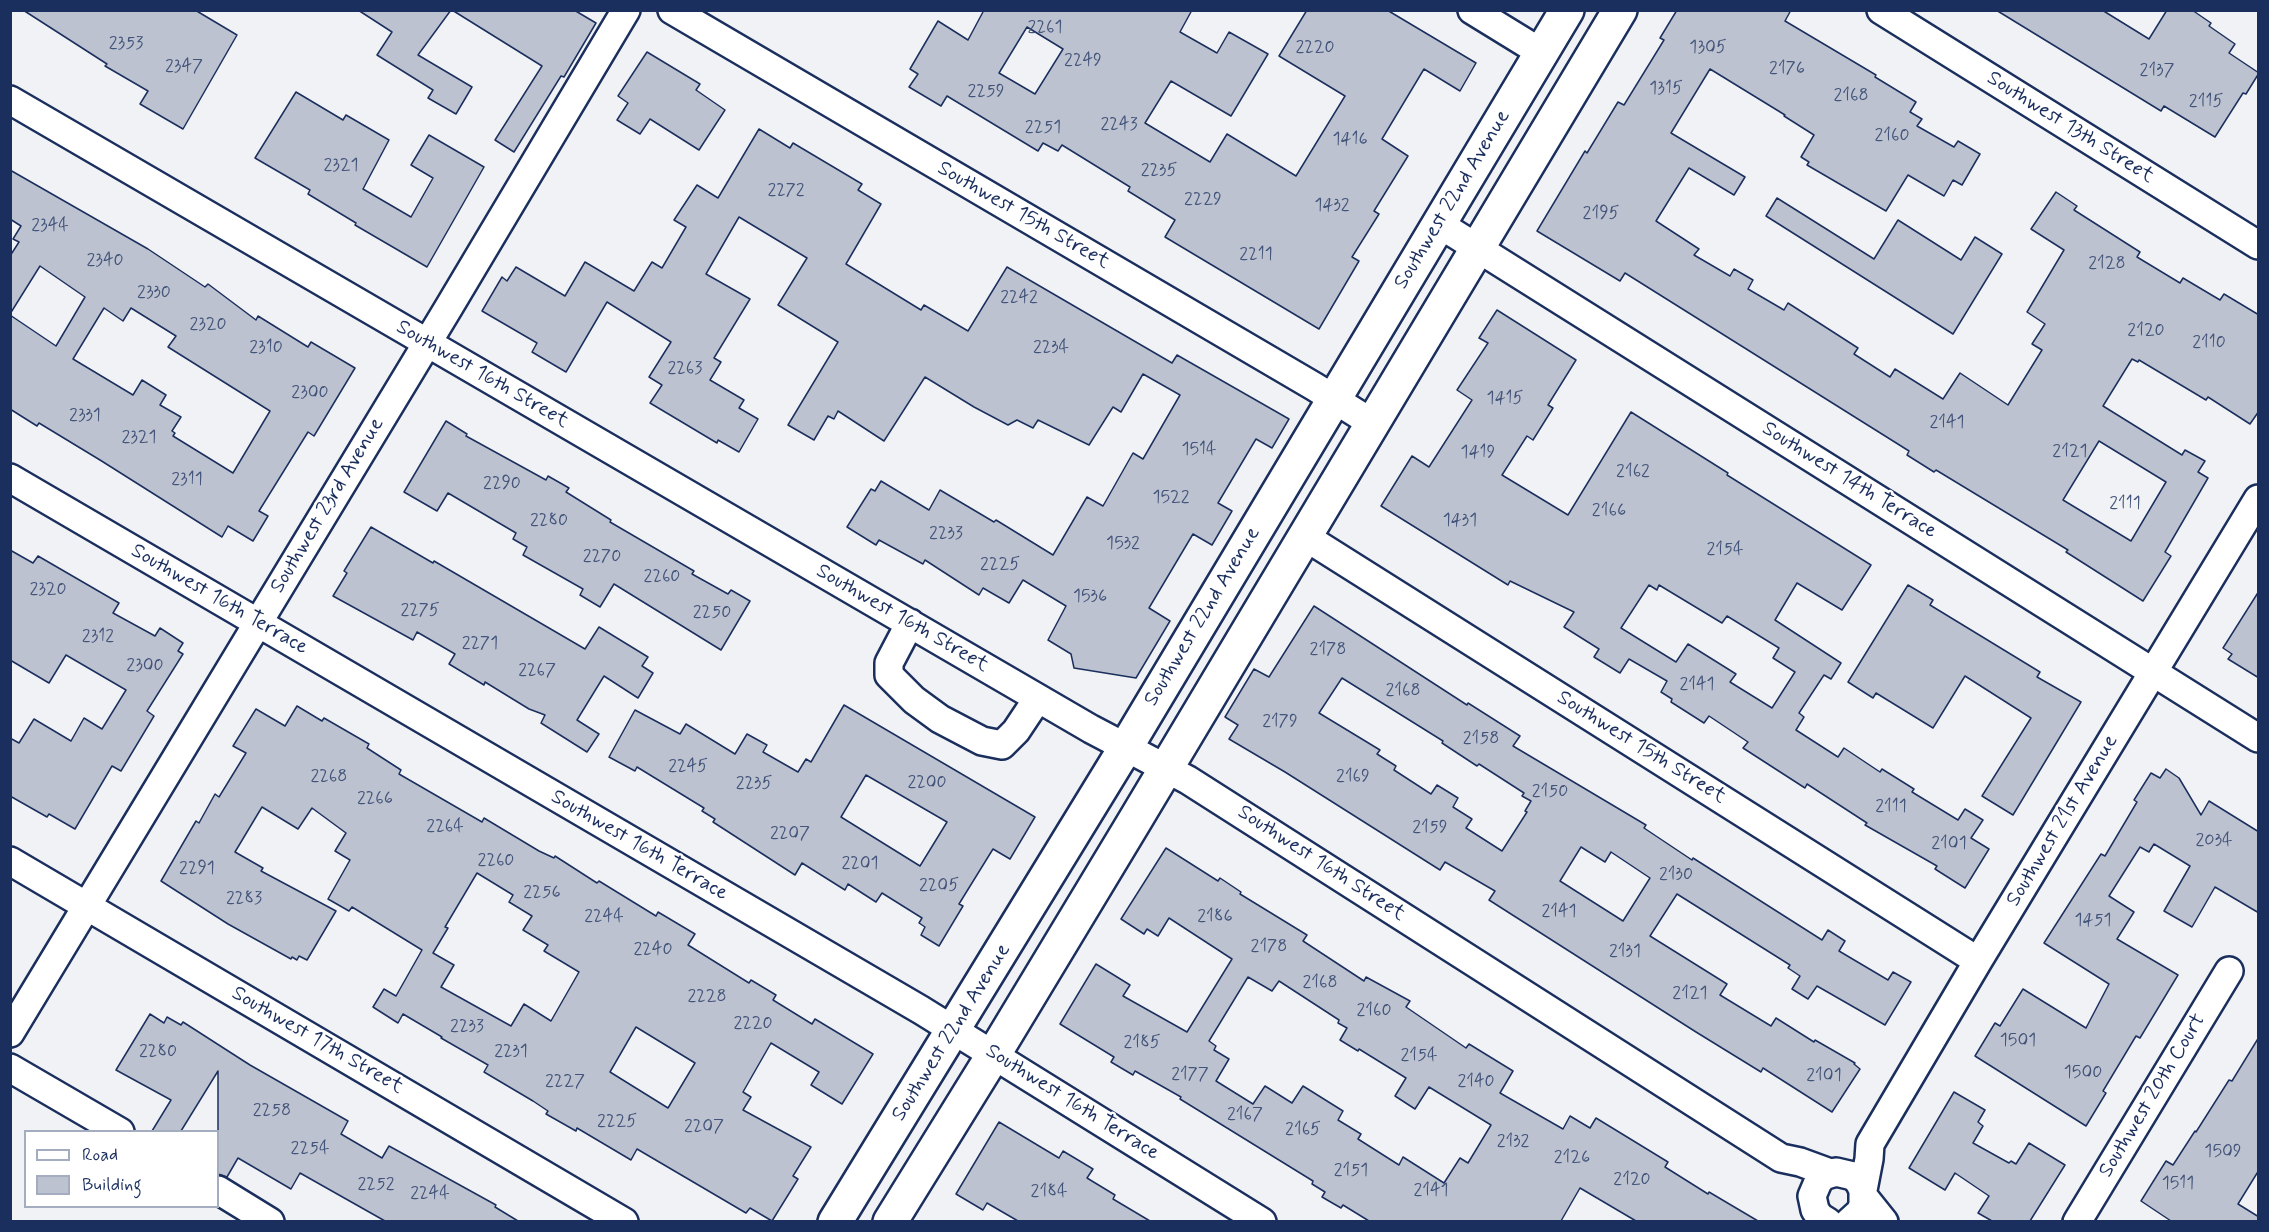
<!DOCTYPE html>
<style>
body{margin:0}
#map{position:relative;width:2269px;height:1232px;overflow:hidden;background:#f1f2f5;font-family:Mynerve,sans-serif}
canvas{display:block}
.frame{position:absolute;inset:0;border:12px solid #1b2f5e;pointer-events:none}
.legend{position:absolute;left:24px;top:1130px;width:195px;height:78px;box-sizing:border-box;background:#fff;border:2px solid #a4acbf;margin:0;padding:8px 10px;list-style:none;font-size:18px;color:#1b2f5e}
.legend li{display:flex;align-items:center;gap:12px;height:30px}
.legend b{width:30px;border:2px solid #a4acbf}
</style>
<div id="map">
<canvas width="2269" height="1232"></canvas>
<div class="frame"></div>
<ul class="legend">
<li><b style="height:8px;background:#fff"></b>Road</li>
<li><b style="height:16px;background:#bcc2d0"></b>Building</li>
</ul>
</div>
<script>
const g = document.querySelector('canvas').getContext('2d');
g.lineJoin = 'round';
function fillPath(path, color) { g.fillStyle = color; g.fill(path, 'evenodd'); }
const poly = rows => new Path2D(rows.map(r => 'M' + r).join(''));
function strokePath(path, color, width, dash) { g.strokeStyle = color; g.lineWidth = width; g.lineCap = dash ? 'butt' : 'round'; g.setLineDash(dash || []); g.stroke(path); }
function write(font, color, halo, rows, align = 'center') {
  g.font = font + ' Mynerve,sans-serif'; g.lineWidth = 5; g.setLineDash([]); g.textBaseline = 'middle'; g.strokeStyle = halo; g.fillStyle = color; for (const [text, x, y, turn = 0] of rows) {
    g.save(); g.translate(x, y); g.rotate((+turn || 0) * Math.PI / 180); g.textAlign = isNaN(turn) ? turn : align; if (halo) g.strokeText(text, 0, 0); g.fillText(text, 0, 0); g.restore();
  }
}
const building = poly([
 [23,10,195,10,237,35,183,129,140,104,148,91,105,66,107,64,23,10],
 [358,10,451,10,418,55,472,87,456,114,428,98,433,90,377,55,392,32,358,10],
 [452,10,574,10,596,23,564,77,561,76,514,152,495,140,542,66,452,10],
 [984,10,1192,10,1180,32,1217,53,1229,32,1268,54,1231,116,1171,81,1145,123,1210,162,1227,134,1296,176,1345,96,1279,56,1307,10,1387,10,1476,63,1460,91,1424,69,1382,139,1408,156,1374,211,1379,214,1352,257,1359,261,1319,329,1165,237,1175,220,1128,191,1130,187,1062,145,1058,151,1043,143,1038,151,947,96,941,106,909,87,918,74,910,69,938,21,968,40,984,10],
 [1027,27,1063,49,1035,94,999,73,1027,27],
 [1677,10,1791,10,1785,21,1876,75,1875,77,1916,102,1910,112,1922,119,1917,126,1954,147,1958,141,1980,154,1962,185,1953,180,1944,196,1908,175,1886,211,1807,165,1809,162,1801,157,1814,135,1784,116,1785,115,1710,69,1671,133,1745,177,1734,195,1689,168,1656,221,1699,249,1694,255,1730,276,1734,269,1753,280,1748,289,1784,310,1788,303,1858,348,1854,354,1890,377,1895,369,1943,399,1960,373,2008,405,2042,350,2032,344,2045,324,2027,312,2064,250,2031,229,2056,192,2077,206,2074,210,2140,252,2137,257,2180,283,2183,278,2220,300,2224,294,2259,315,2259,411,2250,424,2208,397,2206,400,2139,360,2138,362,2132,359,2103,406,2182,455,2185,450,2205,461,2198,472,2208,478,2165,552,2171,556,2143,601,2066,552,2068,550,1936,470,1934,472,1907,455,1909,451,1625,273,1620,281,1537,231,1585,151,1587,153,1618,102,1624,105,1664,40,1660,38,1677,10],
 [2099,441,2166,482,2131,541,2063,500,2099,441],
 [1996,10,2102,10,2149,39,2167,10,2192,10,2211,23,2209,26,2235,44,2229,53,2259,73,2246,94,2243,93,2215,137,2164,106,2161,111,1996,10],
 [647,52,700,84,696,90,725,110,699,150,650,119,640,134,617,120,628,103,618,96,647,52],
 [296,92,343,120,346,115,389,140,363,189,411,217,433,178,411,165,429,135,484,167,427,267,355,225,356,223,308,194,310,190,255,158,296,92],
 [759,129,790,148,793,143,862,184,858,190,881,204,846,264,921,310,924,305,968,331,1007,267,1172,363,1177,355,1289,419,1272,448,1256,439,1218,503,1232,511,1212,545,1193,534,1149,608,1170,621,1136,678,1074,668,1071,654,1048,640,1066,606,1023,580,1009,603,983,588,979,595,925,560,923,564,879,540,876,545,847,527,871,489,875,491,881,481,929,510,940,490,994,522,996,520,1053,555,1087,497,1103,506,1133,453,1143,459,1180,395,1143,374,1121,412,1113,407,1089,445,1038,420,1033,428,1017,420,1008,425,974,407,925,377,884,441,838,411,834,419,828,416,814,440,788,425,838,342,778,305,807,258,739,217,706,274,750,299,714,358,721,362,710,380,744,400,739,408,758,419,739,452,718,440,717,443,650,403,662,385,649,377,671,342,607,302,566,372,532,352,537,343,482,311,502,277,507,281,516,267,565,296,585,262,634,291,652,262,662,268,686,227,674,220,697,185,718,198,759,129],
 [10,170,148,249,205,287,208,284,256,320,258,316,308,347,311,342,355,368,314,436,308,432,259,511,268,516,253,541,228,526,222,537,100,460,39,423,37,426,10,409,10,315,56,346,85,297,40,266,10,314,10,256,19,242,13,239,21,226,10,219,10,170],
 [104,308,123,321,131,308,176,336,168,347,270,411,233,473,173,436,175,433,172,431,181,417,160,405,166,395,142,380,133,395,73,359,104,308],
 [1777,198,1874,259,1898,220,1961,260,1975,237,2002,254,1953,334,1766,216,1777,198],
 [1497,310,1576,360,1548,405,1553,408,1533,440,1527,436,1502,475,1568,515,1631,412,1728,473,1727,475,1871,565,1842,610,1797,583,1775,620,1841,663,1831,679,1824,675,1799,713,1804,717,1796,730,1838,757,1844,748,1880,772,1882,769,1914,789,1912,792,1958,820,1965,809,1983,820,1971,838,1989,849,1965,888,1935,869,1937,866,1865,825,1867,823,1807,784,1805,788,1743,748,1748,742,1709,716,1704,723,1671,702,1672,699,1661,692,1667,681,1629,659,1620,673,1594,657,1599,649,1564,627,1574,612,1510,581,1508,585,1381,506,1412,456,1429,467,1472,400,1457,390,1488,343,1479,338,1497,310],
 [1649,585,1657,590,1659,585,1722,623,1727,616,1779,648,1773,658,1795,672,1772,708,1730,682,1736,674,1688,644,1676,662,1621,628,1649,585],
 [446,421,467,434,466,436,546,480,548,476,569,488,566,492,611,520,610,522,694,571,692,574,728,594,731,590,750,601,721,650,614,584,600,607,580,595,583,589,523,555,527,547,513,539,516,533,448,493,437,511,404,492,446,421],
 [371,527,433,563,434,561,585,649,599,627,648,657,642,666,653,673,638,698,604,676,577,720,599,734,587,752,541,723,545,715,529,709,485,682,484,685,449,664,455,654,417,632,413,640,333,596,347,573,344,571,371,527],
 [10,550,33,563,38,556,119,603,113,613,155,636,160,628,183,643,178,651,183,654,147,711,154,716,121,771,112,766,75,829,49,814,47,817,10,796,10,738,19,743,34,719,71,741,84,718,102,729,126,690,66,655,49,683,10,660,10,550],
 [1908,585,1933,600,1930,605,2040,672,2037,677,2081,702,2013,815,1982,796,2031,718,1965,676,1933,728,1876,693,1873,698,1848,682,1908,585],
 [2259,591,2259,678,2228,659,2232,654,2223,648,2259,591],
 [1314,606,1467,705,1468,703,1520,736,1513,746,1646,825,1644,828,1692,860,1693,858,1822,940,1828,930,1845,941,1839,951,1888,980,1893,972,1911,982,1885,1025,1817,986,1808,999,1792,989,1800,976,1788,968,1790,965,1677,894,1650,936,1727,984,1720,995,1771,1026,1776,1018,1814,1042,1815,1040,1855,1063,1854,1064,1860,1069,1832,1112,1763,1068,1761,1072,1696,1032,1489,900,1495,891,1445,862,1440,870,1285,772,1229,739,1238,725,1225,717,1254,669,1269,677,1314,606],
 [1342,678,1443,741,1442,743,1477,766,1479,764,1524,793,1522,796,1531,801,1525,811,1527,812,1502,851,1466,828,1472,819,1453,807,1458,798,1437,785,1431,794,1394,770,1396,766,1377,754,1380,750,1319,713,1342,678],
 [1581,847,1605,862,1611,852,1650,878,1623,921,1560,881,1581,847],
 [844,705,1035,817,1010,859,993,849,959,904,963,906,939,946,921,935,925,927,919,923,922,918,882,893,876,902,848,884,845,890,802,863,795,875,713,822,715,819,702,811,704,808,637,767,635,771,609,757,635,710,680,734,686,724,735,754,747,734,767,745,763,752,798,772,806,759,811,762,844,705],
 [866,775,947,822,920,866,841,817,866,775],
 [297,706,322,721,324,718,369,744,367,748,401,770,399,774,482,822,484,818,539,851,554,858,555,856,597,883,599,881,656,916,658,912,695,934,688,945,749,983,751,980,776,995,773,1000,812,1024,815,1019,873,1054,842,1104,811,1085,819,1072,771,1043,743,1092,751,1097,743,1110,811,1147,793,1176,798,1179,772,1221,750,1208,746,1213,637,1149,631,1160,577,1128,576,1131,546,1114,548,1111,533,1101,484,1072,488,1065,441,1038,442,1037,403,1014,398,1023,373,1007,384,989,396,996,422,950,352,907,349,911,328,899,350,860,335,851,346,833,312,808,298,829,262,807,235,852,263,868,261,871,336,911,307,960,299,956,297,960,292,957,291,959,228,924,161,881,196,821,199,823,215,794,219,797,246,753,233,746,256,709,285,726,297,706],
 [477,873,513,895,509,902,532,916,523,930,548,945,544,951,579,972,551,1021,524,1004,511,1026,441,987,454,965,433,953,448,928,445,927,477,873],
 [636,1027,695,1063,668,1108,610,1072,636,1027],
 [2166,769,2179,778,2201,815,2209,801,2259,832,2259,913,2215,887,2192,927,2164,911,2190,866,2154,844,2149,852,2140,847,2109,896,2134,912,2117,939,2178,975,2140,1038,2136,1036,2103,1091,2106,1093,2086,1126,1975,1056,1995,1023,2000,1026,2023,989,2086,1028,2109,984,2044,943,2101,854,2105,856,2137,802,2134,800,2151,773,2160,778,2166,769],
 [1166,848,1218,881,1220,878,1241,892,1240,894,1307,935,1303,941,1364,981,1366,977,1410,1001,1406,1007,1466,1048,1469,1044,1513,1071,1500,1093,1563,1129,1570,1116,1590,1128,1596,1118,1668,1162,1665,1167,1708,1194,1709,1192,1758,1221,1636,1221,1580,1188,1561,1221,1369,1221,1343,1205,1341,1208,1322,1197,1325,1192,1312,1184,1313,1181,1180,1099,1181,1097,1135,1071,1133,1075,1111,1062,1114,1057,1060,1024,1096,964,1130,985,1123,996,1187,1032,1232,959,1169,918,1158,936,1147,929,1144,934,1121,919,1166,848],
 [1248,977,1272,991,1279,981,1339,1020,1338,1023,1347,1028,1340,1040,1358,1051,1359,1049,1406,1078,1395,1096,1415,1109,1429,1087,1491,1125,1468,1163,1460,1158,1444,1183,1403,1157,1399,1165,1358,1139,1361,1134,1338,1120,1343,1111,1303,1086,1292,1103,1265,1086,1253,1104,1216,1081,1229,1059,1214,1050,1216,1046,1209,1041,1248,977],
 [150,1014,164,1023,167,1017,181,1025,183,1022,250,1065,348,1121,341,1134,382,1158,389,1146,496,1205,495,1207,518,1221,385,1221,300,1173,291,1189,238,1158,227,1177,218,1174,218,1071,181,1131,152,1131,171,1100,116,1070,150,1014],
 [2259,1037,2259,1170,2238,1204,2259,1217,2259,1221,2171,1221,2141,1201,2166,1161,2173,1165,2195,1131,2196,1132,2229,1080,2232,1081,2259,1037],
 [1954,1092,1985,1110,1978,1122,1983,1126,1973,1143,2009,1163,2011,1161,2016,1164,2029,1143,2065,1165,2030,1221,1992,1221,1978,1213,1989,1196,1955,1173,1945,1190,1909,1168,1954,1092],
 [999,1122,1059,1158,1063,1151,1093,1169,1087,1178,1115,1195,1113,1199,1150,1221,1018,1221,987,1203,983,1210,956,1194,999,1122]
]);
fillPath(building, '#bcc2d0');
strokePath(building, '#1b2f5e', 1.5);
const minor = poly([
 [672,10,1315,387,1372,423],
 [1472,10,1542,53],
 [1881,10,2258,245],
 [10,100,1091,729,1188,780,1781,1158,1800,1162,1830,1173],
 [1439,224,2258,738],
 [10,478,921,1010,1262,1222],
 [1304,536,1978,961],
 [910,623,889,663,889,675,914,700,940,719,982,741,1002,745,1016,731,1038,698],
 [10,861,624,1222],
 [10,1033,449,307,626,10],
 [10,1068,120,1132],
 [218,1190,270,1222],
 [1863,1190,1869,1159,1870,1144,1978,961,2258,499],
 [1864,1197,1884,1222],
 [1828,1222,1820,1217,1815,1210,1812,1196,1818,1182,1823,1176,1836,1172,1853,1176,1859,1182,1863,1190,1863,1205,1860,1212,1849,1222],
 [2077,1222,2229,971]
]);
const major = poly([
 [835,1222,1126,747,1567,10],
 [890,1222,994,1054,1134,822,1620,10]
]);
strokePath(minor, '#1b2f5e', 32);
strokePath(major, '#1b2f5e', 38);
strokePath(minor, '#fff', 27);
strokePath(major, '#fff', 33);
write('18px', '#43547a', null, [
 ["2261",1045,28],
 ["2353",126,44],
 ["2220",1315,48],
 ["1305",1708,48],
 ["2249",1083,61],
 ["2347",184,67],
 ["2176",1787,69],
 ["2137",2157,71],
 ["1315",1666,89],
 ["2259",986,92],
 ["2168",1851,96],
 ["2115",2206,102],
 ["2243",1119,125],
 ["2251",1043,128],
 ["2160",1892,136],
 ["1416",1350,140],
 ["2321",341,166],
 ["2235",1159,171],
 ["2272",786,191],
 ["2229",1203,200],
 ["1432",1332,206],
 ["2195",1601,214],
 ["2344",50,226],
 ["2211",1256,255],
 ["2340",105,261],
 ["2128",2107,264],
 ["2330",154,293],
 ["2242",1019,298],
 ["2320",208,325],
 ["2120",2146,331],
 ["2110",2209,343],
 ["2310",266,348],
 ["2234",1051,348],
 ["2263",685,369],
 ["2300",310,393],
 ["1415",1505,399],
 ["2331",85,416],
 ["2141",1947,423],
 ["2321",139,438],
 ["1514",1199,450],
 ["2121",2070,452],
 ["1419",1478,453],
 ["2162",1633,472],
 ["2311",187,480],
 ["2290",502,484],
 ["1522",1171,498],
 ["2111",2125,504],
 ["2166",1609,511],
 ["2280",549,521],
 ["1431",1460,521],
 ["2233",946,534],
 ["1532",1123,544],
 ["2154",1725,550],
 ["2270",602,557],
 ["2225",1000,565],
 ["2260",662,577],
 ["2320",48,590],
 ["1536",1090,597],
 ["2275",420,611],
 ["2250",712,613],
 ["2312",98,637],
 ["2271",480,644],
 ["2178",1328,650],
 ["2300",145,666],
 ["2267",537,671],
 ["2141",1697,685],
 ["2168",1403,691],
 ["2179",1280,722],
 ["2158",1481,739],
 ["2245",688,767],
 ["2268",329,777],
 ["2169",1353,777],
 ["2200",927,783],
 ["2235",754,784],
 ["2150",1550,792],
 ["2266",375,799],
 ["2111",1891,807],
 ["2264",445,827],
 ["2159",1430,828],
 ["2207",790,834],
 ["2034",2214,841],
 ["2101",1949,844],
 ["2260",496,861],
 ["2201",860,864],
 ["2291",197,869],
 ["2130",1676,875],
 ["2205",939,886],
 ["2256",542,893],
 ["2283",244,899],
 ["2141",1559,912],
 ["2244",604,917],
 ["2186",1215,917],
 ["1451",2093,921],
 ["2178",1269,947],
 ["2240",653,950],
 ["2131",1625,952],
 ["2168",1320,983],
 ["2121",1690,994],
 ["2228",707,997],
 ["2160",1374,1011],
 ["2220",753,1024],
 ["2233",467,1027],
 ["1501",2018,1041],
 ["2185",1142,1043],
 ["2280",158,1052],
 ["2231",511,1052],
 ["2154",1419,1056],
 ["1500",2083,1073],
 ["2177",1190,1075],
 ["2101",1824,1076],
 ["2227",565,1082],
 ["2140",1476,1082],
 ["2258",272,1111],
 ["2167",1245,1115],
 ["2225",617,1122],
 ["2207",704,1127],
 ["2165",1303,1130],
 ["2132",1513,1142],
 ["2254",310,1149],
 ["1509",2223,1152],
 ["2126",1572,1158],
 ["2151",1351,1171],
 ["2120",1632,1180],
 ["1511",2178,1184],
 ["2252",376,1185],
 ["2141",1431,1191],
 ["2184",1049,1192],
 ["2244",430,1194]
]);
write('21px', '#1b2f5e', '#fff', [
 ["Southwest 13th Street",2070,128,32],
 ["Southwest 22nd Avenue",1453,200,-59],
 ["Southwest 15th Street",1023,216,30],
 ["Southwest 16th Street",482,375,30],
 ["Southwest 14th Terrace",1849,481,32],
 ["Southwest 23rd Avenue",328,506,-59],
 ["Southwest 16th Terrace",219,600,30],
 ["Southwest 22nd Avenue",1203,617,-59],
 ["Southwest 16th Street",902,619,30],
 ["Southwest 15th Street",1641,748,32],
 ["Southwest 21st Avenue",2063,821,-59],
 ["Southwest 16th Terrace",639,846,30],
 ["Southwest 16th Street",1321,864,33],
 ["Southwest 22nd Avenue",952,1033,-58],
 ["Southwest 17th Street",317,1041,30],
 ["Southwest 20th Court",2153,1096,-59],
 ["Southwest 16th Terrace",1072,1103,32]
]);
</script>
